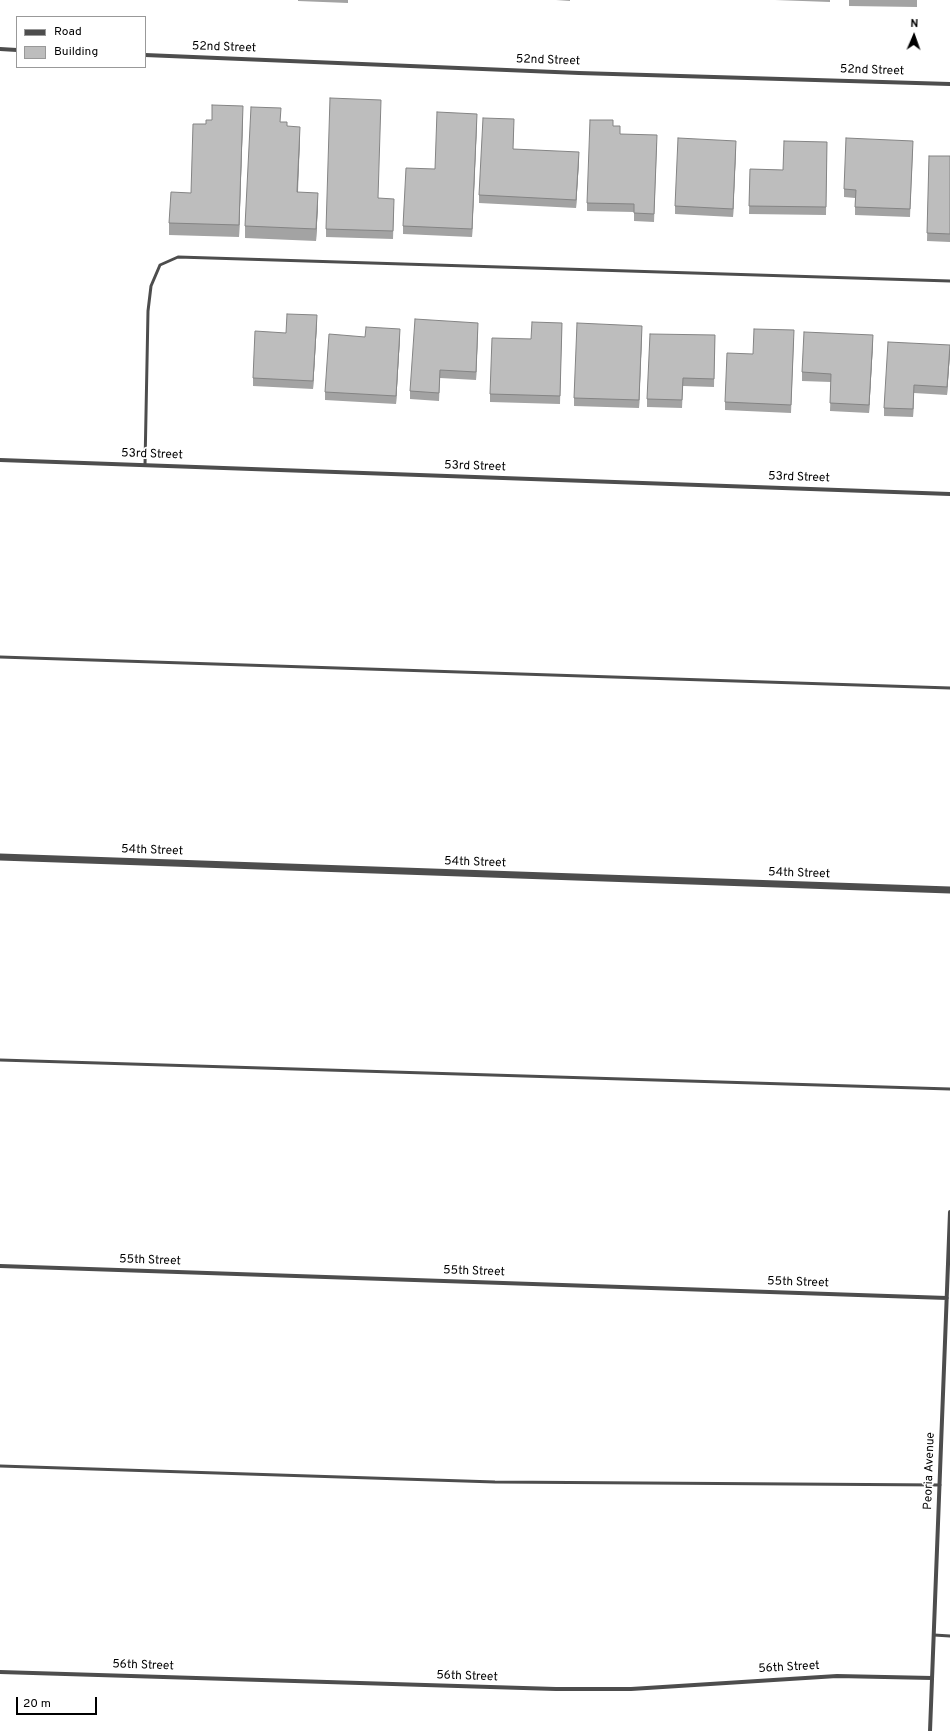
<!DOCTYPE html>
<style>
body{margin:0}
#map{position:relative;width:950px;height:1731px;overflow:hidden;background:#fff;font-family:Overpass,sans-serif}
canvas{display:block}
.legend{position:absolute;left:16px;top:16px;width:130px;height:52px;box-sizing:border-box;background:#fff;border:1px solid #999;margin:0;padding:5px 7px;list-style:none;font-size:12px;color:#000}
.legend li{display:flex;align-items:center;gap:8px;height:20px}
.legend b{width:20px;border:1px solid #999}
.north{position:absolute;left:894px;top:16px;width:40px;height:40px;-webkit-text-stroke:3px #fff;paint-order:stroke;rotate:2deg;font-size:11px;font-weight:700;line-height:16px;text-align:center;color:#000}
.north::after{content:'';display:block;margin:auto;width:14px;height:18px;background:#000;clip-path:polygon(50% 0,100% 100%,50% 72%,0 100%)}
.scale{position:absolute;left:16px;top:1697px;width:81px;height:18px;box-sizing:border-box;border:2px solid #000;border-top:0;padding-left:5px;font-size:12px;line-height:14px;white-space:nowrap;color:#000;-webkit-text-stroke:3px #fff;paint-order:stroke}
</style>
<div id="map">
<canvas width="950" height="1731"></canvas>
<ul class="legend">
<li><b style="height:5px;background:#4d4d4d"></b>Road</li>
<li><b style="height:11px;background:#bdbdbd"></b>Building</li>
</ul>
<div class="north">N</div>
<div class="scale">20 m</div>
</div>
<script>
const g = document.querySelector('canvas').getContext('2d');
g.lineJoin = 'round';
const poly = rows => new Path2D(rows.map(r => 'M' + r).join(''));
function strokePath(path, color, width, dash) { g.strokeStyle = color; g.lineWidth = width; g.lineCap = dash ? 'butt' : 'round'; g.setLineDash(dash || []); g.stroke(path); }
function fillPath(path, color) { g.fillStyle = color; g.fill(path, 'evenodd'); }
function write(font, color, halo, rows, align = 'center') {
  g.font = font + ' Overpass,sans-serif'; g.lineWidth = 3.5; g.setLineDash([]); g.textBaseline = 'middle'; g.strokeStyle = halo; g.fillStyle = color; for (const [text, x, y, turn = 0] of rows) {
    g.save(); g.translate(x, y); g.rotate((+turn || 0) * Math.PI / 180); g.textAlign = isNaN(turn) ? turn : align; if (halo) g.strokeText(text, 0, 0); g.fillText(text, 0, 0); g.restore();
  }
}
strokePath(poly([
 [145,465,148,311,151,286,160,265,178,257,950,281],
 [0,657,950,688],
 [0,1060,950,1089],
 [0,1466,495,1482,940,1485],
 [934,1635,950,1636]
]), '#4d4d4d', 3);
strokePath(poly([
 [0,49,17,50],
 [145,55,579,73,950,84],
 [0,460,950,494],
 [0,1266,947,1298],
 [0,1672,556,1689,631,1689,837,1676,932,1678],
 [930,1731,950,1212]
]), '#4d4d4d', 4);
strokePath(poly([
 [0,857,950,890]
]), '#4d4d4d', 7);
fillPath(poly([
 [298,0,348,0,348,3,298,1],
 [556,0,570,0,570,1],
 [775,0,830,0,830,2],
 [849,0,917,0,917,7,849,6],
 [243,118,239,237,169,235,169,223,191,193,206,124,212,120],
 [281,122,287,126,300,138,298,192,318,205,316,241,245,238,245,226],
 [477,122,472,237,403,234,403,226],
 [613,126,620,134,657,143,654,222,634,221,634,212,587,211,587,203],
 [514,127,513,149,579,160,576,208,479,203,479,195],
 [827,142,826,215,749,214,750,169,783,170],
 [736,149,733,217,675,214,675,206],
 [913,149,910,217,855,215,855,198,844,197,844,189],
 [929,156,950,156,950,242,927,241],
 [378,198,394,207,393,239,326,237,326,229],
 [317,323,313,389,253,386,253,378,286,333],
 [562,323,560,404,490,402,490,394],
 [478,331,476,380,440,378,439,401,410,399,410,391],
 [642,334,639,408,574,406,574,398],
 [715,335,714,387,683,386,682,408,647,407,647,399],
 [365,337,400,337,396,404,325,400,325,392],
 [794,338,791,413,725,410,725,402,753,354],
 [873,343,869,413,830,411,831,382,802,381,802,372],
 [950,353,947,395,914,393,913,417,884,416,884,408]
]), '#a3a3a3');
fillPath(poly([
 [243,106,243,118,239,237,239,225],
 [477,114,477,122,472,237,472,229],
 [300,127,300,138,297,204,297,192],
 [736,141,736,149,733,217,733,209],
 [579,152,579,160,576,208,576,200],
 [318,193,318,205,316,241,316,229],
 [317,315,317,323,313,389,313,381],
 [478,323,478,331,476,380,476,372],
 [642,326,642,334,639,408,639,400],
 [400,329,400,337,396,404,396,396],
 [873,335,873,343,869,413,869,405],
 [950,345,950,353,947,395,947,387],
 [914,385,914,393,913,417,913,409]
]), '#848484');
const building = poly([
 [330,98,381,100,378,198,394,199,393,231,326,229,330,98],
 [212,105,243,106,239,225,169,223,171,192,191,193,193,124,206,124,206,120,212,120,212,105],
 [251,107,281,108,280,122,287,122,287,126,300,127,297,192,318,193,316,229,245,226,251,107],
 [437,112,477,114,472,229,403,226,406,168,435,169,437,112],
 [483,118,514,119,513,149,579,152,576,200,479,195,483,118],
 [590,120,613,120,613,126,620,126,620,134,657,135,654,214,634,213,634,204,587,203,590,120],
 [678,138,736,141,733,209,675,206,678,138],
 [846,138,913,141,910,209,855,207,856,190,844,189,846,138],
 [784,141,827,142,826,207,749,206,750,169,783,170,784,141],
 [929,156,950,156,950,234,927,233,929,156],
 [287,314,317,315,313,381,253,378,255,331,286,333,287,314],
 [415,319,478,323,476,372,440,370,439,393,410,391,415,319],
 [532,322,562,323,560,396,490,394,492,338,531,339,532,322],
 [577,323,642,326,639,400,574,398,577,323],
 [366,327,400,329,396,396,325,392,329,334,365,337,366,327],
 [754,329,794,330,791,405,725,402,727,353,753,354,754,329],
 [804,332,873,335,869,405,830,403,831,374,802,372,804,332],
 [650,334,715,335,714,379,683,378,682,400,647,399,650,334],
 [888,342,950,345,947,387,914,385,913,409,884,408,888,342]
]);
fillPath(building, '#bdbdbd');
strokePath(building, '#848484', 1);
write('12px', '#000', '#fff', [
 ["52nd Street",224,48,2],
 ["52nd Street",548,61,2],
 ["52nd Street",872,71,2],
 ["53rd Street",152,455,2],
 ["53rd Street",475,467,2],
 ["53rd Street",799,478,2],
 ["54th Street",152,851,2],
 ["54th Street",475,863,2],
 ["54th Street",799,874,2],
 ["55th Street",150,1261,2],
 ["55th Street",474,1272,2],
 ["55th Street",798,1283,2],
 ["Peoria Avenue",930,1471,-88],
 ["56th Street",143,1666,2],
 ["56th Street",789,1668,-3],
 ["56th Street",467,1677,2]
]);
</script>
